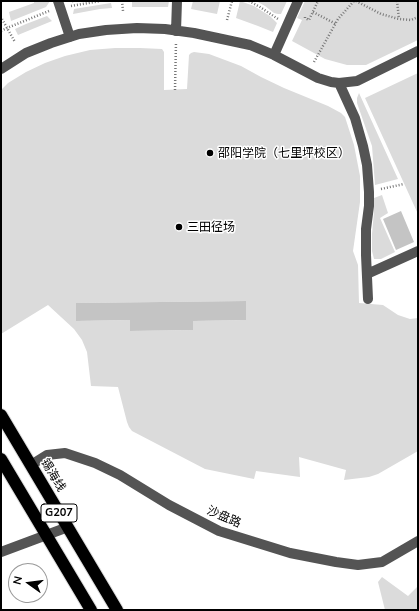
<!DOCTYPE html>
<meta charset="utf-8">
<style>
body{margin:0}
#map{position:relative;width:419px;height:611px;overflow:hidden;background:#fff;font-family:Mulish,sans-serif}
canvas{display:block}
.frame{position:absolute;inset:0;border:2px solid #000;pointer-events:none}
.north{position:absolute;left:8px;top:563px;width:40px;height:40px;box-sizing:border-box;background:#fff;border:1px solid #999;border-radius:50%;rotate:284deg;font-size:11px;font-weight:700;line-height:16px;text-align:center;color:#000}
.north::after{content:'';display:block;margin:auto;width:14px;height:18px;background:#000;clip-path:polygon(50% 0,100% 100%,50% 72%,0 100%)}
</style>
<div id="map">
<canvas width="419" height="611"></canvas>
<div class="frame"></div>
<div class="north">N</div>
</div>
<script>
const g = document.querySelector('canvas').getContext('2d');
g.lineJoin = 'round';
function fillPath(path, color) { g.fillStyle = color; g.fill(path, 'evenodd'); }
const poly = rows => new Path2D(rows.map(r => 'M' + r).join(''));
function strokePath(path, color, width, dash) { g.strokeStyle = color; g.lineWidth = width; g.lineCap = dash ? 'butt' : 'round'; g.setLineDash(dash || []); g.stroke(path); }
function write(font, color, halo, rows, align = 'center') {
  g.font = font + ' Mulish,"Noto Sans SC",sans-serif'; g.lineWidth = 3; g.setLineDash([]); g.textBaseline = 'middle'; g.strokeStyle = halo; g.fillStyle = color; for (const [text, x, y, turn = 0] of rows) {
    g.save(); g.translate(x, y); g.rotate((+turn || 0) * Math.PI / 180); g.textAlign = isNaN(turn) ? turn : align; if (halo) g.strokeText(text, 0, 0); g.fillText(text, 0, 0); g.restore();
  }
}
fillPath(poly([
 [34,1,50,1,46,7,11,21,9,12,34,3],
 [132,1,169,1,168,7,132,7],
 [193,1,220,1,217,14,191,9],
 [240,1,254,6,270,16,277,23,273,32,258,26,236,18],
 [256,1,287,1,281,14,278,14,274,13,265,6],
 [305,1,418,1,418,40,366,65,347,65,325,59,292,41,302,20,297,18],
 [111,3,112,8,100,9,73,14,74,9],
 [47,16,52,21,18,35,15,29,26,24],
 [115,48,140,48,162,49,164,52,164,90,187,89,189,55,191,53,194,52,209,54,241,66,261,77,284,88,328,106,341,113,345,117,354,145,360,176,360,202,353,251,358,265,359,303,383,305,398,315,410,319,418,318,418,408,417,409,418,413,418,451,378,474,369,477,344,480,346,470,299,457,300,477,256,471,254,479,205,469,132,431,129,427,127,422,118,387,91,386,87,352,82,340,74,329,48,305,1,334,1,90,8,83,26,72,45,63,65,56,90,50],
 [246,301,246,320,193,321,193,330,130,331,130,320,76,321,77,303],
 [418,73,418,214,365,98],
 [359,93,398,179,375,185,372,146,357,103,357,98],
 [382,195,388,213,380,218,395,252,381,259,374,259,372,251,372,234,374,212,374,198],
 [382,577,408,596,418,586,418,610,385,610,378,582]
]), '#dbdbdb');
fillPath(poly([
 [401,211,414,242,396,250,383,219],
 [246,301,246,320,193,321,193,330,130,331,130,320,76,321,76,303]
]), '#c4c4c4');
const highway = poly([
 [1,415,117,610],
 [1,459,91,610]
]);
strokePath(highway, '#dbdbdb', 14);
strokePath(poly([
 [73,1,74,2],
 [122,1,123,11],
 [249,1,260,7,278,19],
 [356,1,381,14,399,19,411,20,418,17],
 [397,1,399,19],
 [71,6,100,1],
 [313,12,336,24],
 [305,17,305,18,309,20,318,1],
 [2,19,15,42],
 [227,20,232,1],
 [1,31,7,28,49,11],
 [314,62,338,19,354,1],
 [175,90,176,42],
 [381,189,404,184]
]), '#767676', 2.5, [1, 2]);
strokePath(poly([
 [58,1,70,37],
 [176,31,177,1],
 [274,55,298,1],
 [1,69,26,53,51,43,79,34,106,30,137,28,165,29,194,33,250,45,274,55,318,78,331,82,339,83,357,81,418,51],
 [339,83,355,118,363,146,367,165,369,192,369,206,366,229,366,255,368,299],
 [367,274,418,251],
 [31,465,47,455,65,453,95,463,120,475,169,505,219,531,290,553,336,562,358,565,382,562,418,541],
 [1,552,68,527]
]), '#545454', 10);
strokePath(highway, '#000', 12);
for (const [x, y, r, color] of [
 [210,153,4,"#000"],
 [179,227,4,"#000"]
]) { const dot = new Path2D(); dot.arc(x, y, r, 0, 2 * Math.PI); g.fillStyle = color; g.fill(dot); strokePath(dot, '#fff', 1.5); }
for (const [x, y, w] of [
 [59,513,36]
]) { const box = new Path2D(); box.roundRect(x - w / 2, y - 9, w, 18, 3); g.fillStyle = '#fff'; g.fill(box); strokePath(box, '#000', 1); }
write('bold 11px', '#000', null, [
 ["G207",59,513]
]);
write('12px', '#000', '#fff', [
 ["邵阳学院（七里坪校区）",218,153],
 ["三田径场",187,227]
], 'left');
write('12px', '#000', '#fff', [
 ["锡海线",53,475,59],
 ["沙盘路",224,517,23]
]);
</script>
